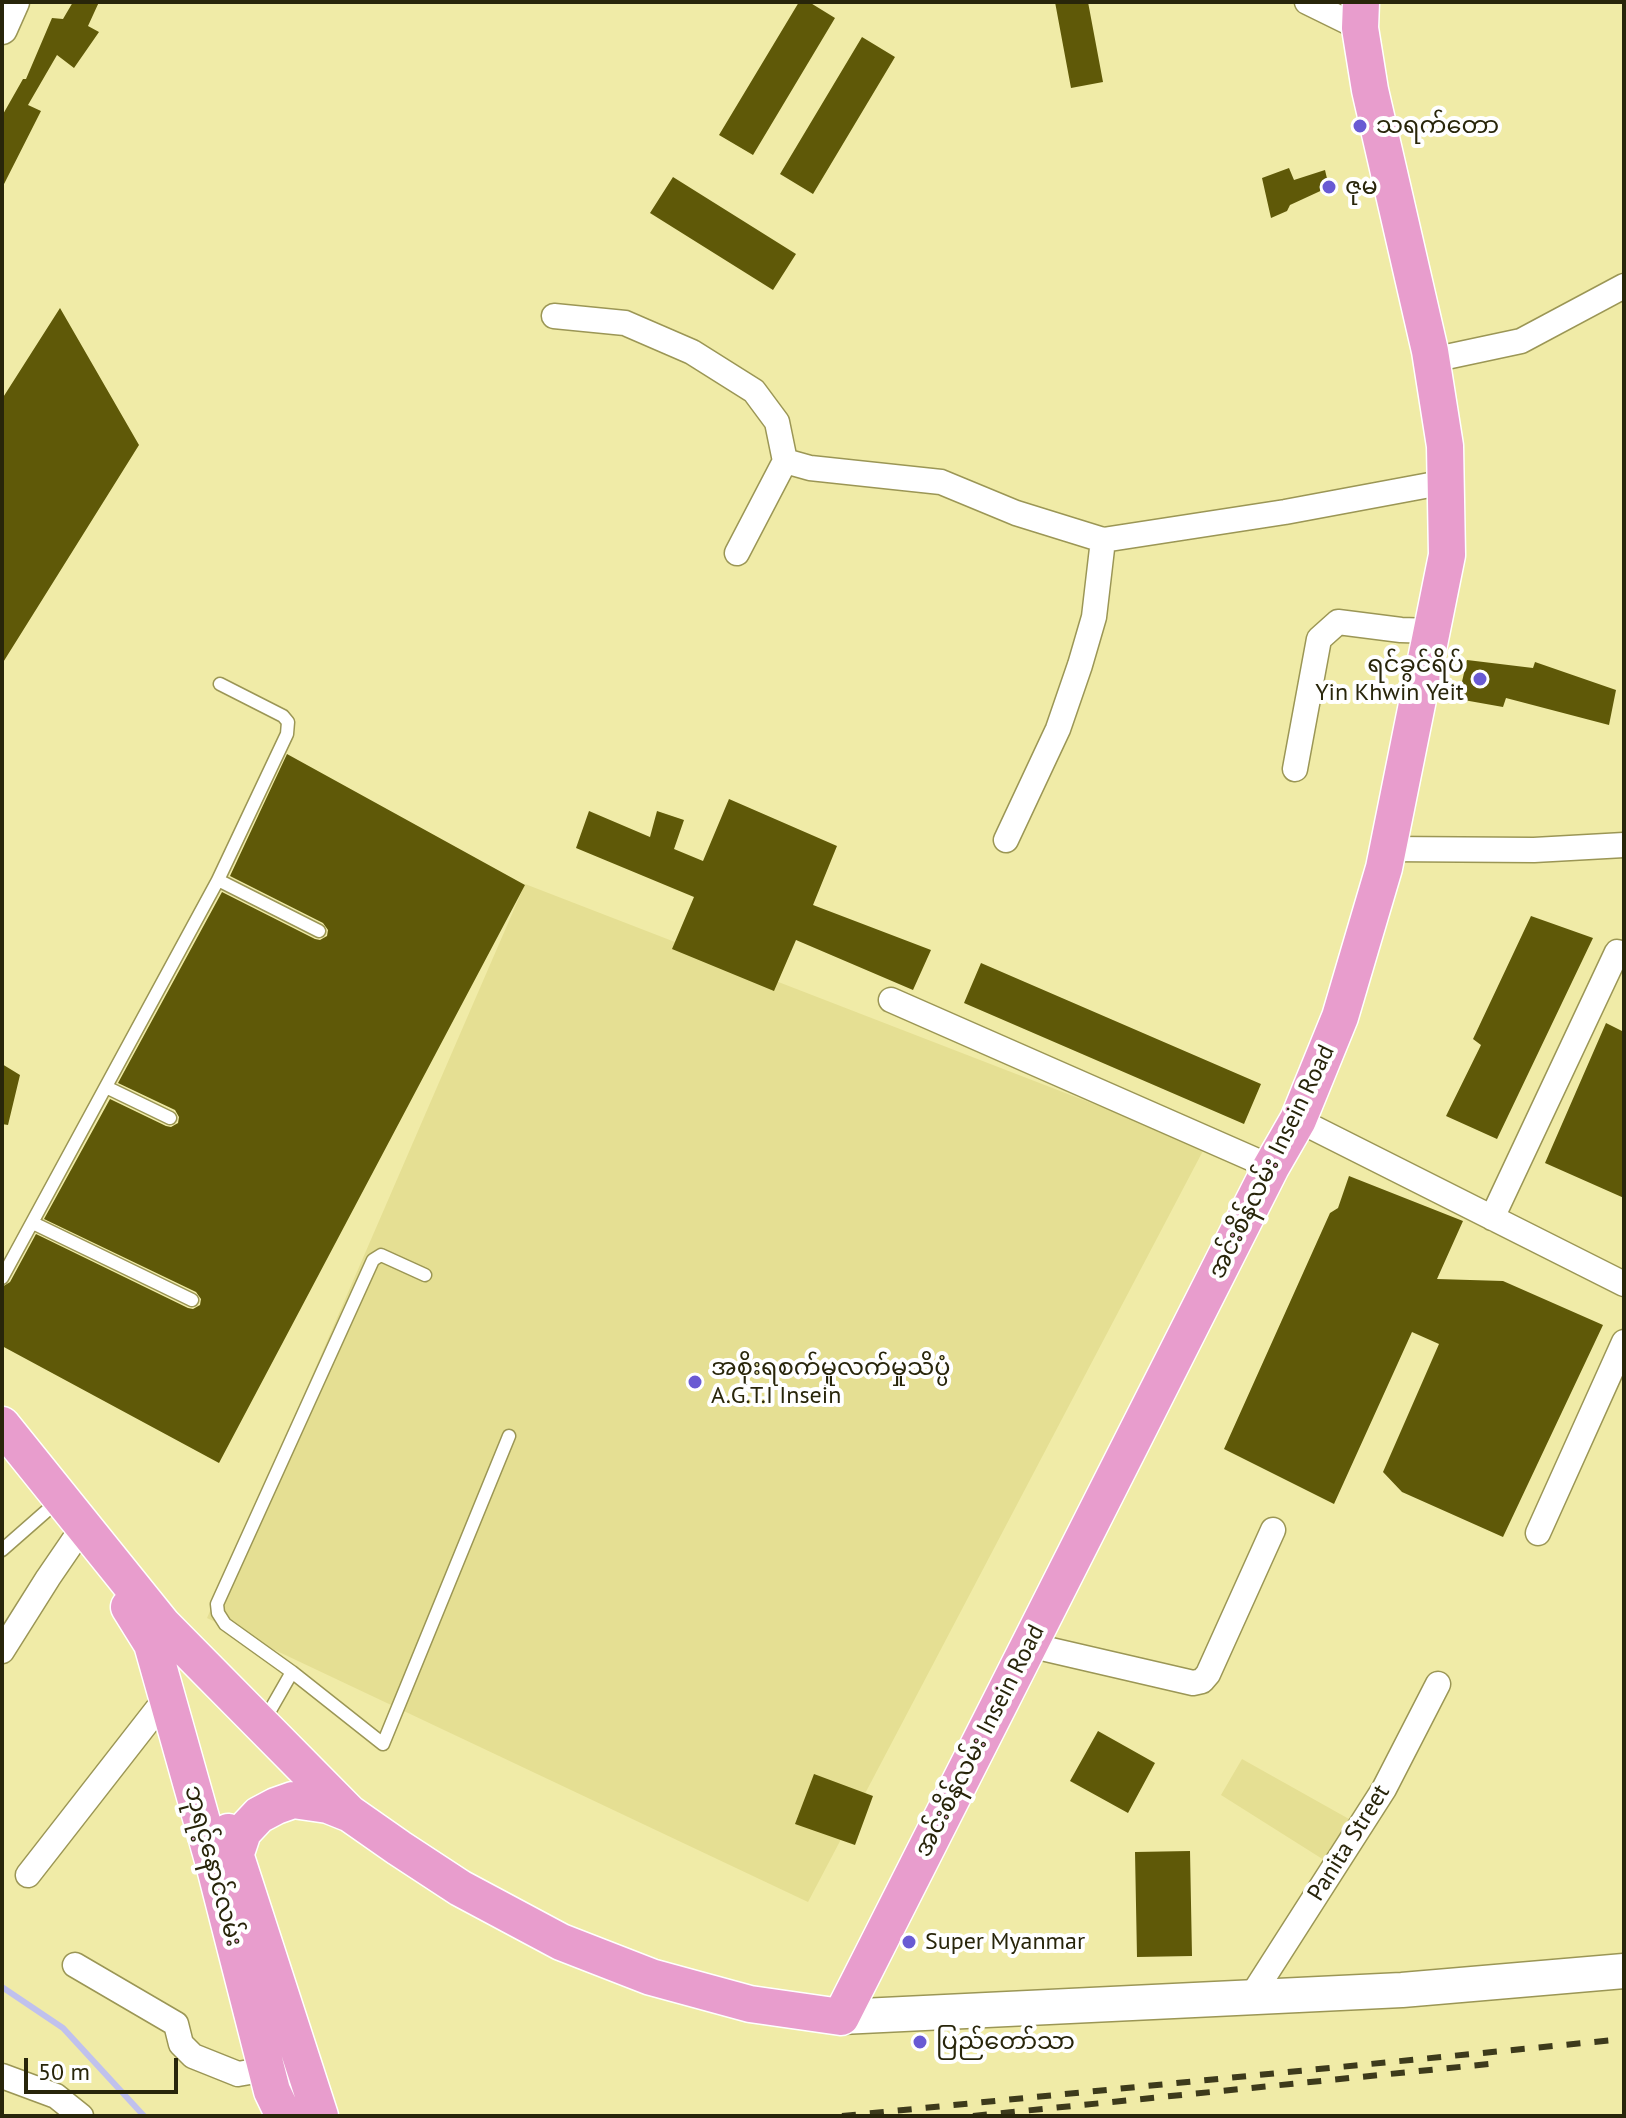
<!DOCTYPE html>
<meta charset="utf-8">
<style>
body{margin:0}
#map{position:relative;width:1626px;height:2118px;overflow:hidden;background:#f0eba7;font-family:"PT Sans",sans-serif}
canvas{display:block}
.frame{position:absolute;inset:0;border:4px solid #28250a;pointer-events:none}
.scale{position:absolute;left:24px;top:2058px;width:154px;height:36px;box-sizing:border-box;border:4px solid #28250a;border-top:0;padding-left:10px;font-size:24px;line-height:28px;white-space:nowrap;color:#28250a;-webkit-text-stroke:6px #fff;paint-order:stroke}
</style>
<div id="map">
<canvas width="1626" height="2118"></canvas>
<div class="frame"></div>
<div class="scale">50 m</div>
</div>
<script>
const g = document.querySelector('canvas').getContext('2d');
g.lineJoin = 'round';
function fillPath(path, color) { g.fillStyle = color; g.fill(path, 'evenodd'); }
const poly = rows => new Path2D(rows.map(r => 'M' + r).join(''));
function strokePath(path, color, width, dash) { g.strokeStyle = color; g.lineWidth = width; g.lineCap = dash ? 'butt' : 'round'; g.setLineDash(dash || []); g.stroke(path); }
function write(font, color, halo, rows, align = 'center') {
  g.font = font + ' "PT Sans","Noto Sans Myanmar",sans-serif'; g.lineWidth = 8; g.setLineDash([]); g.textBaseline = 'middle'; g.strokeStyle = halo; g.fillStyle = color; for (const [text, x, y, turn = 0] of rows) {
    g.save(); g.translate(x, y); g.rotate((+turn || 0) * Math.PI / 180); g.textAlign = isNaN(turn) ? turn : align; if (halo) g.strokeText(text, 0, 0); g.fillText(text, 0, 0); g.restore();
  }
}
fillPath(poly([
 [525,884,1205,1147,808,1902,207,1618],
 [1242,1759,1349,1819,1324,1860,1221,1795]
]), '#e5df93');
strokePath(poly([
 [2,1987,63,2028,144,2116]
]), '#c0c1ed', 6);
fillPath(poly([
 [73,2,99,2,88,26,99,32,74,68,57,55,28,105,41,111,2,188,2,116,23,79,26,79,52,18,63,19],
 [799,2,809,2,835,18,753,155,719,135],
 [1055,2,1088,2,1103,82,1071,88],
 [862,37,895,57,813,194,780,174],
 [1289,168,1294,180,1325,170,1329,187,1290,205,1287,211,1271,218,1262,178],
 [673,177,796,254,773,290,650,213],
 [60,308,139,445,2,664,2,399],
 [1467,660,1533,668,1535,662,1616,690,1609,725,1506,698,1503,707,1458,699],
 [287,754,525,885,219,1463,2,1346,2,1287,10,1282,36,1234,188,1308,193,1309,200,1305,201,1299,196,1292,44,1219,110,1099,166,1126,171,1127,178,1123,179,1117,175,1110,118,1083,222,892,315,939,320,940,327,936,328,930,323,923,230,876],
 [729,799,837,846,813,905,931,950,913,990,796,940,774,991,672,949,694,897,576,848,589,811,650,837,657,811,684,820,674,849,703,861],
 [1531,916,1593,938,1497,1139,1446,1116,1481,1045,1473,1039],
 [981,963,1261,1084,1244,1124,964,1003],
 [1606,1023,1624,1032,1624,1198,1545,1163],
 [2,1064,20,1075,8,1125,2,1124],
 [1349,1176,1463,1221,1437,1279,1503,1281,1603,1325,1503,1537,1402,1492,1383,1472,1439,1344,1412,1332,1334,1504,1224,1449,1330,1213,1338,1208],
 [1098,1731,1155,1763,1128,1813,1070,1781],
 [814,1774,873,1796,855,1845,795,1824],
 [1190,1851,1192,1956,1137,1957,1135,1852]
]), '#5f5908');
const service = poly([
 [218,880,319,931],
 [106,1087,170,1118],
 [33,1223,192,1300],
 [2,1278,218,880,287,734,288,722,283,716,220,684],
 [2,1550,59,1500],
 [292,1672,383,1744,509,1436],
 [264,1721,292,1672,225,1624,218,1613,217,1604,373,1260,381,1255,425,1275]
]);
const minor = poly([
 [1307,2,1360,28],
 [554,316,625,323,692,352,754,391,777,422,785,461,810,468,941,482,1016,513,1103,540,1285,512,1446,482],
 [1432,360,1521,341,1624,286],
 [737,553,785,461],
 [1295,769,1319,639,1338,622,1401,630,1432,631],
 [1006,840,1058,729,1080,665,1094,617,1103,540],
 [1387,849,1534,850,1624,845],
 [891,1000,1271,1167],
 [1298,1120,1624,1284],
 [1492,1218,1617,952,1624,954],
 [1538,1533,1624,1342],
 [1029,1645,1193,1683,1202,1681,1208,1674,1273,1530],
 [2,1651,48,1578,74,1540,87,1529],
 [28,1875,166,1698],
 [75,1965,176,2024,181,2044,193,2056,238,2074,267,2069],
 [1251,1997,1384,1789,1438,1684],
 [2,2076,56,2096,81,2116]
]);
const tertiary = poly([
 [2,29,14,2]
]);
const secondary = poly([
 [841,2017,1402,1990,1624,1971]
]);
const primary = poly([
 [2,1425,163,1625,349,1813,399,1848,460,1888,561,1942,651,1977,750,2004,841,2017,1271,1167,1298,1120,1340,1017,1384,868,1447,555,1445,446,1430,351,1370,90,1360,28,1361,2],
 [129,1607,152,1644,214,1864,272,2091,284,2116],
 [228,1832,320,2116],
 [235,1856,243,1832,259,1815,276,1806,293,1800,328,1805,348,1813]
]);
strokePath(service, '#9b9655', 15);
strokePath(minor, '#9b9655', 27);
strokePath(tertiary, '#9b9655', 33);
strokePath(secondary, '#9b9655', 37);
strokePath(primary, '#fff', 39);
strokePath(service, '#fff', 12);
strokePath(minor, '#fff', 24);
strokePath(tertiary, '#fff', 30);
strokePath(secondary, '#fff', 34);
strokePath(primary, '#e89dcd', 36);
strokePath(poly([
 [842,2116,1624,2039],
 [973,2116,1489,2064]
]), '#3d3a1b', 6, [14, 14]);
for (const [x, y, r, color] of [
 [1360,126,8,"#695ad3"],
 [1329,187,8,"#695ad3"],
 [1480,679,8,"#695ad3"],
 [695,1382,8,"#695ad3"],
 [909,1942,8,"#695ad3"],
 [920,2042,8,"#695ad3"]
]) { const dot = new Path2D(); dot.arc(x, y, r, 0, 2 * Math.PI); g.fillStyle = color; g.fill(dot); strokePath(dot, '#fff', 3); }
write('24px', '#28250a', '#fff', [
 ["သရက်တော",1376,126],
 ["ဇုမ",1345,187],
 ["ရင်ခွင်ရိပ်",1464,665,"right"],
 ["Yin Khwin Yeit",1464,693,"right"],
 ["အစိုးရစက်မှုလက်မှုသိပ္ပံ",711,1368],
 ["A.G.T.I Insein",711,1396],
 ["Super Myanmar",925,1942],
 ["ပြည်တော်သာ",936,2042]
], 'left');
write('24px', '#28250a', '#fff', [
 ["အင်းစိန်လမ်း Insein Road",1272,1162,-64],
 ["အင်းစိန်လမ်း Insein Road",980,1741,-63],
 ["Panita Street",1349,1843,-58],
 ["ဘုရင့်နောင်လမ်း",213,1866,75]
]);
</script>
